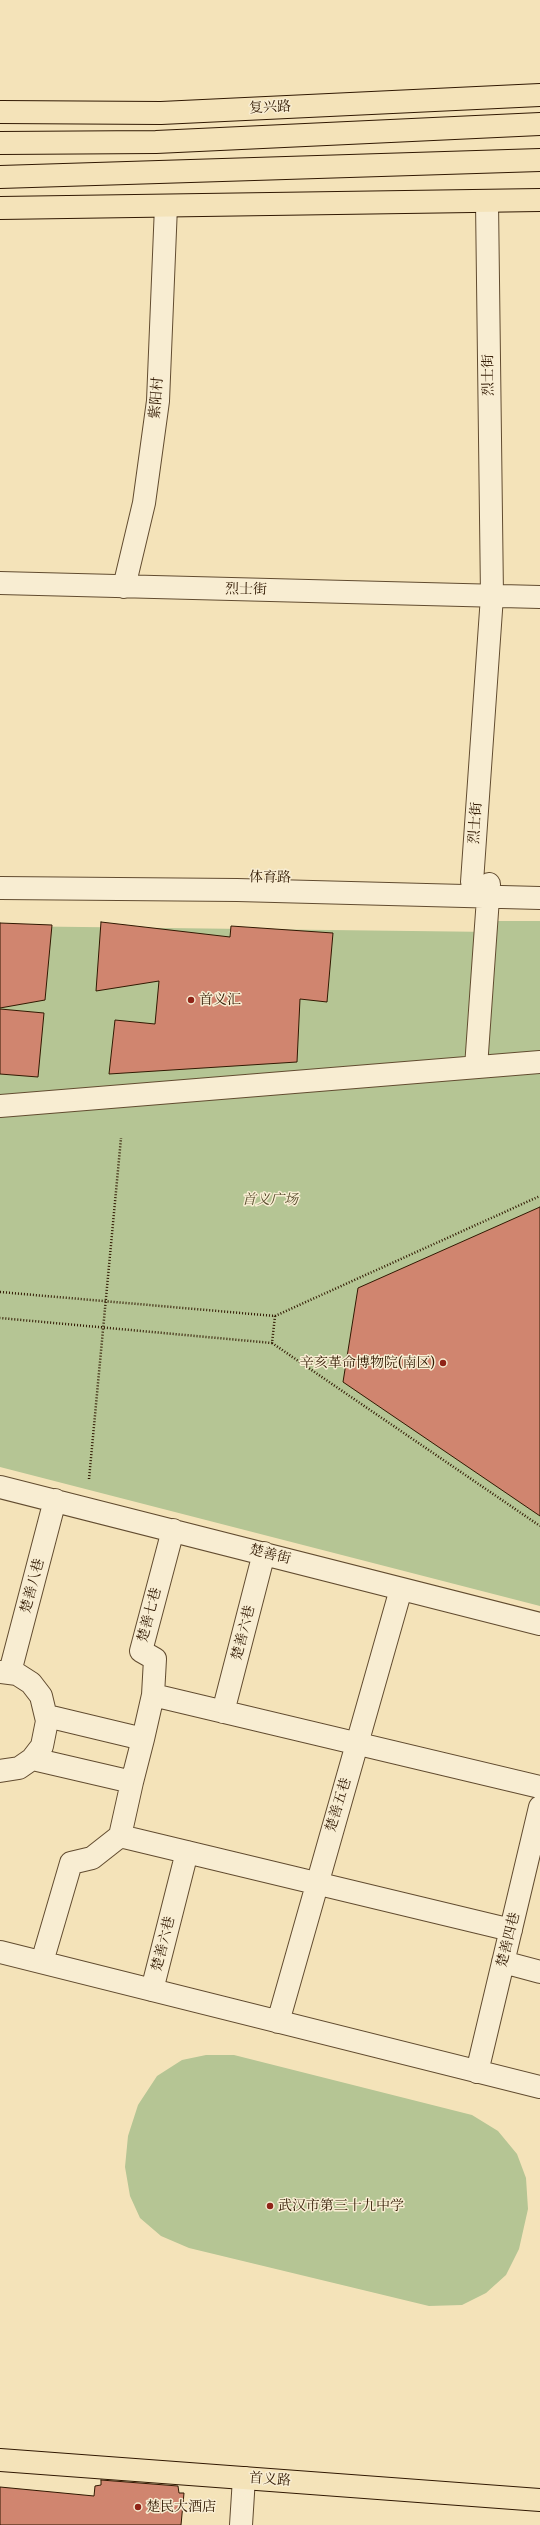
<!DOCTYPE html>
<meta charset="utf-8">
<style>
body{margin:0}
canvas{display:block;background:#f4e3b9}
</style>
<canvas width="540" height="2525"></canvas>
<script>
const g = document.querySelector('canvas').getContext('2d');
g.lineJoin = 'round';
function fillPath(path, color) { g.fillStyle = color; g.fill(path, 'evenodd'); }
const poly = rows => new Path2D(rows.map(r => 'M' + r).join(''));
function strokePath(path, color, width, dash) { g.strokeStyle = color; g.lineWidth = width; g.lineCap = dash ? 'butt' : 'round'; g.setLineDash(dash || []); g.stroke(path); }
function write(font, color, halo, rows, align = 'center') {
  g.font = font + ' "Gentium Book Plus","Noto Serif SC",serif'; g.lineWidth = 3; g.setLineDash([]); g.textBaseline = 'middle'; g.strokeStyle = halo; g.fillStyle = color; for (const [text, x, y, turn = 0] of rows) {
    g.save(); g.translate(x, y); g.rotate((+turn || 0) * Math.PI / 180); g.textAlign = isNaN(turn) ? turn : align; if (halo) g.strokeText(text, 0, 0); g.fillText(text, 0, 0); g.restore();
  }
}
fillPath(poly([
 [495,921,540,921,540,1606,0,1467,0,926,494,932],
 [206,2055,234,2055,472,2115,498,2131,517,2154,526,2178,528,2209,519,2249,506,2275,486,2293,462,2305,429,2306,189,2248,161,2236,140,2218,130,2196,125,2167,128,2136,138,2105,157,2076,182,2060]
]), '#b5c594');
const building = poly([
 [101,922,230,937,231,926,333,933,327,1002,300,999,297,1062,109,1074,115,1020,155,1024,159,981,96,991,101,922],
 [0,923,52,925,45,1000,0,1008,0,923],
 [0,1009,44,1013,38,1077,0,1074,0,1009],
 [540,1207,540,1516,343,1382,358,1288,540,1207],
 [101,2480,178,2486,179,2493,184,2493,181,2525,0,2525,0,2487,94,2496,95,2486,101,2485,101,2480]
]);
fillPath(building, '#d0856f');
strokePath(building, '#311902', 1);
const minor = poly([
 [0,583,540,597],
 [124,587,144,503,158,401,166,206],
 [472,882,492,596,487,202],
 [0,888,237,890,540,898],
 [476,1067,489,884],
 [0,1106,540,1062],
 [0,1487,540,1624],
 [0,1672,17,1674,31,1683,41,1696,47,1721,42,1746,32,1759,19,1768,0,1771],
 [10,1672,55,1500],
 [153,1695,155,1659,141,1651,173,1530],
 [223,1712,264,1553],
 [47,1716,143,1739,153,1695,540,1787],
 [33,1759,132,1782,120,1836,511,1930],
 [132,1782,143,1739],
 [0,1952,540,2087],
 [42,1962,71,1863,92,1858,120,1836],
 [503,1962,540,1972],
 [152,1990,187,1852],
 [278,2022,401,1589],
 [477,2072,540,1807],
 [241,2525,244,2478]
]);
const major = poly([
 [0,112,161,113,540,95],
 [0,143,156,142,540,124],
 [0,177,540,160],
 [0,208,540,200],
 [0,2460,540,2500]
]);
strokePath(minor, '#624c30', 24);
strokePath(major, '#311902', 24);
strokePath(poly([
 [0,1292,275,1316,272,1343,0,1318],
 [275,1316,540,1196],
 [272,1343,540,1526],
 [89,1479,121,1138]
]), '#311902', 2.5, [1, 2]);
strokePath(minor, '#f8edd2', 22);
strokePath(major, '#f4e3b9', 22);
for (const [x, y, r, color] of [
 [191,1000,4,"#8f2418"],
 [443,1363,4,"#8f2418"],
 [270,2206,4,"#8f2418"],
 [138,2507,4,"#8f2418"]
]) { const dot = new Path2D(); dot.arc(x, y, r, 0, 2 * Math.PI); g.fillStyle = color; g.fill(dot); strokePath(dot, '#f8edd2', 1.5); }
write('14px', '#311902', '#f8edd2', [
 ["复兴路",270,108,-3],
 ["烈士街",489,375,-91],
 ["紫阳村",157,398,-85],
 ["烈士街",246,590,1],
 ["烈士街",476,823,-86],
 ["体育路",270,878,1],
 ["楚善街",270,1555,14],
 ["楚善八巷",33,1586,-75],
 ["楚善七巷",150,1615,-75],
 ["楚善六巷",244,1633,-76],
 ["楚善五巷",339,1805,-73],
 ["楚善四巷",509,1940,-76],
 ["楚善六巷",164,1944,-76],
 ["首义路",270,2480,4]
]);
write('14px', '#311902', '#f8edd2', [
 ["首义汇",199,1000],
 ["辛亥革命博物院(南区)",435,1363,"right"],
 ["武汉市第三十九中学",278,2206],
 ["楚民大酒店",146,2507]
], 'left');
write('italic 14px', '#594d2e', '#f8edd2', [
 ["首义广场",270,1200]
]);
</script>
